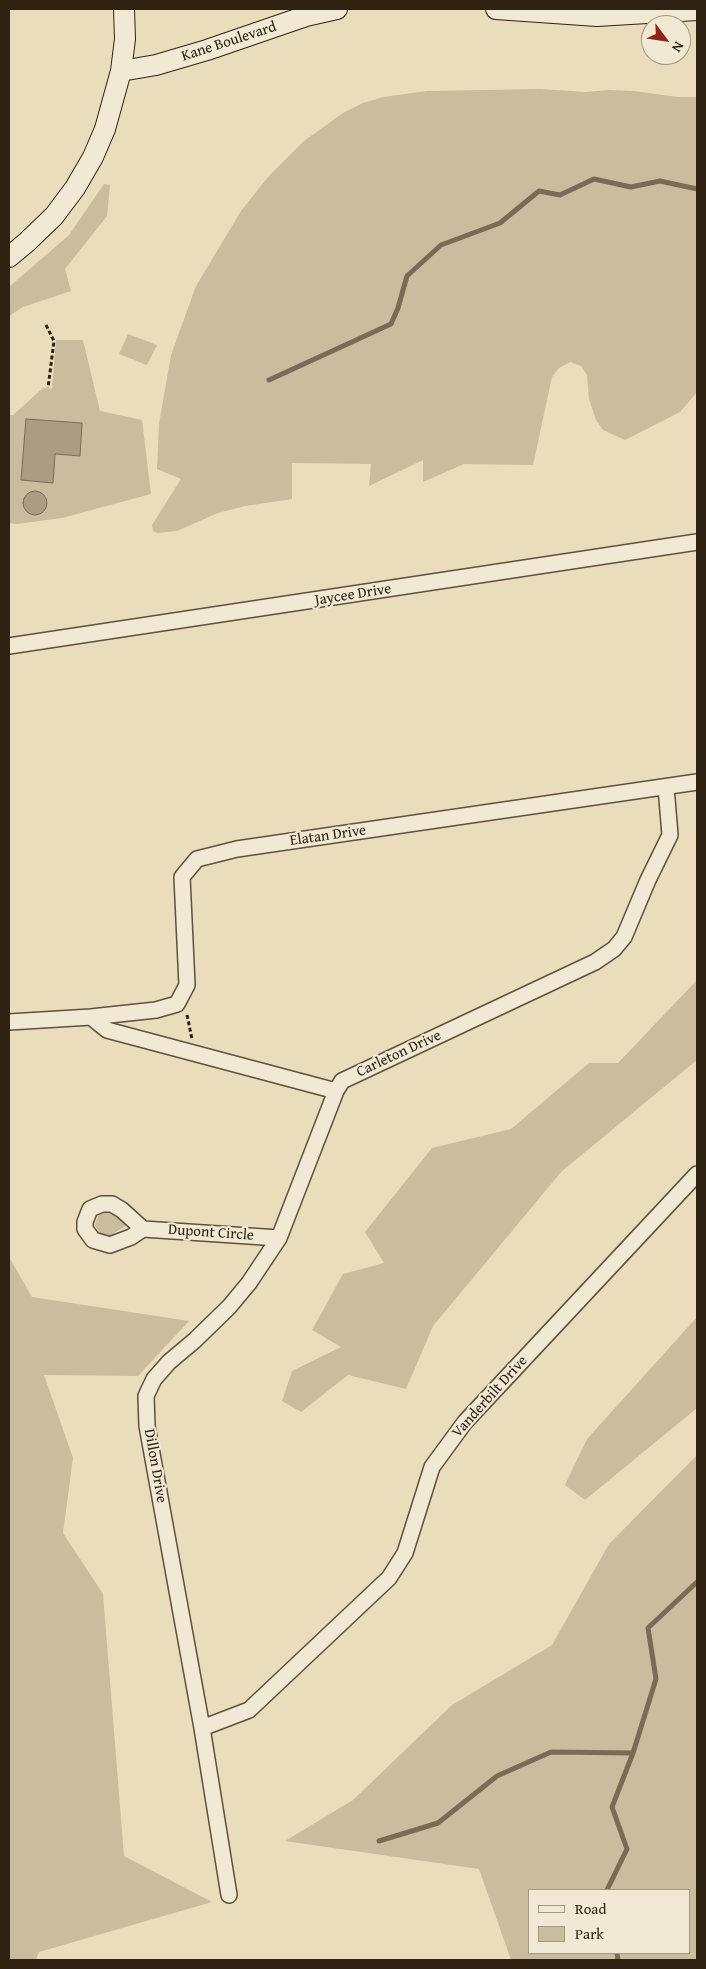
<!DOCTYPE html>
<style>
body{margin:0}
#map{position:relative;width:706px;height:1969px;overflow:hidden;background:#e9ddbb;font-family:"Gentium Book Plus",serif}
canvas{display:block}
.frame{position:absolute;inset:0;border:10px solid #302213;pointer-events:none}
.legend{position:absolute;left:528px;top:1889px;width:162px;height:65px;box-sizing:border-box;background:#f1e9d3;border:1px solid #a49986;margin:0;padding:6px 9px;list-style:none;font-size:15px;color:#302213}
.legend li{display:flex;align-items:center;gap:10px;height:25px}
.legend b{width:25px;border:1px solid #a49986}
.north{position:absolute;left:641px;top:15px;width:50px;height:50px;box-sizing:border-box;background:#f1e9d3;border:1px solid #a49986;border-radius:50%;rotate:121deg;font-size:14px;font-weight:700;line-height:20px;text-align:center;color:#302213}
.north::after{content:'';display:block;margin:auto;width:18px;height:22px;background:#8f2418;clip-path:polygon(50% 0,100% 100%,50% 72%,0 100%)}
</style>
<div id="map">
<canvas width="706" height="1969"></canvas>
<div class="frame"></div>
<ul class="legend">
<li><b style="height:6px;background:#f1e9d3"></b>Road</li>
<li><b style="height:14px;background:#cabd9e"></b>Park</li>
</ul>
<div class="north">N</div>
</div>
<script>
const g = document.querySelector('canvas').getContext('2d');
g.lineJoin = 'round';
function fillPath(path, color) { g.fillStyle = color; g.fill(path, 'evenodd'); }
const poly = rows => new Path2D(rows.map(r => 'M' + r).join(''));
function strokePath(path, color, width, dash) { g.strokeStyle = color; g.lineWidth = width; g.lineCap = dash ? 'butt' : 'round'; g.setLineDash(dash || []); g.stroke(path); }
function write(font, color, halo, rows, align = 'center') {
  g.font = font + ' "Gentium Book Plus",serif'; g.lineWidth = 4.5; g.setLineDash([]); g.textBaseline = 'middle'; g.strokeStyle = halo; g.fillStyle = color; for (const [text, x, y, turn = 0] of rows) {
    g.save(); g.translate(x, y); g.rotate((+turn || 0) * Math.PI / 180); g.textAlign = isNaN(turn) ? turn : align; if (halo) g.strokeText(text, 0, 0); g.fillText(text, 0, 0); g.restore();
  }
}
fillPath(poly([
 [540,89,586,92,609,90,634,91,678,97,697,97,697,392,680,412,625,440,603,430,596,420,589,399,587,375,581,366,570,362,559,368,552,377,533,465,464,464,423,482,423,460,369,486,371,464,292,463,292,499,245,506,218,513,177,531,158,533,153,531,152,525,181,479,157,469,159,424,171,355,196,286,241,211,268,177,304,141,343,113,363,103,383,97,427,91],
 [104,184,110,185,107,216,65,269,71,291,23,307,9,316,9,287,69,235],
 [128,334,157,345,147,365,119,354],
 [56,340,83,340,100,411,142,420,151,494,62,518,17,524,9,523,9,415,13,415,43,388,52,389],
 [697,980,697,1060,562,1171,433,1326,406,1389,348,1375,301,1412,282,1401,292,1371,341,1347,312,1330,343,1274,384,1263,365,1232,432,1148,511,1129,589,1063,618,1063],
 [107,1211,115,1214,125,1223,126,1226,111,1235,108,1236,98,1232,95,1225,98,1216],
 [9,1257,32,1297,189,1321,138,1376,44,1375,73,1458,63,1533,103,1594,124,1856,212,1902,39,1952,36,1960,9,1960],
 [697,1317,697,1408,585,1500,565,1485,587,1439],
 [697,1455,697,1960,511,1960,479,1869,285,1841,353,1800,452,1705,552,1645,609,1544],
 [690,1890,690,1953,530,1953,530,1890]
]), '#cabd9e');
const water = poly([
 [26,419,82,423,80,456,55,454,53,483,21,480,26,419],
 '23 503a12 12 0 1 1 24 0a12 12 0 1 1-24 0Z'
]);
fillPath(water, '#aa9d82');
strokePath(water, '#796c56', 1);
strokePath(poly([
 [269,380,391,324,398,308,407,276,441,245,500,223,539,191,560,195,594,179,631,187,660,181,697,189],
 [379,1841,438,1823,497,1776,551,1752,633,1753],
 [607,1890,627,1849,612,1807,633,1753,656,1679,648,1628,697,1582],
 [617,1953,618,1960]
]), '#796c56', 5);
const street = poly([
 [9,646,697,542],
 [91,1017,156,1010,177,1004,187,985,182,877,197,859,237,849,697,782],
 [9,1022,91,1017,107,1030,336,1091,342,1081,595,962,614,949,624,937,648,880,670,835,666,787],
 [143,1229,122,1210,112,1204,102,1204,90,1209,85,1222,85,1229,93,1240,110,1245,131,1237,143,1229,279,1238],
 [202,1728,249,1710,389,1578,405,1553,432,1467,465,1422,697,1174],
 [229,1895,202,1728,147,1426,146,1396,154,1379,169,1362,194,1341,229,1307,249,1283,279,1238,336,1091]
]);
const secondary = poly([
 [496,9,597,16,697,10],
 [121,71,156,65,207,50,306,16,337,9],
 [9,257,27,242,54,216,75,188,93,157,105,129,121,71,125,39,124,9]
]);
strokePath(street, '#5e513d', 18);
strokePath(secondary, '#302213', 22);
strokePath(poly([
 [46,325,54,341,48,388],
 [187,1015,192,1039]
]), '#302213', 3, [4, 2.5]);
strokePath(street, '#f1e9d3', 15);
strokePath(secondary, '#f1e9d3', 20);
write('15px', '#302213', '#f1e9d3', [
 ["Kane Boulevard",229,42,-18],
 ["Jaycee Drive",353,595,-9],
 ["Elatan Drive",328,836,-8],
 ["Carleton Drive",399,1054,-25],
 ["Dupont Circle",211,1233,4],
 ["Vanderbilt Drive",490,1397,-48],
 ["Dillon Drive",155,1466,80]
]);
</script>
